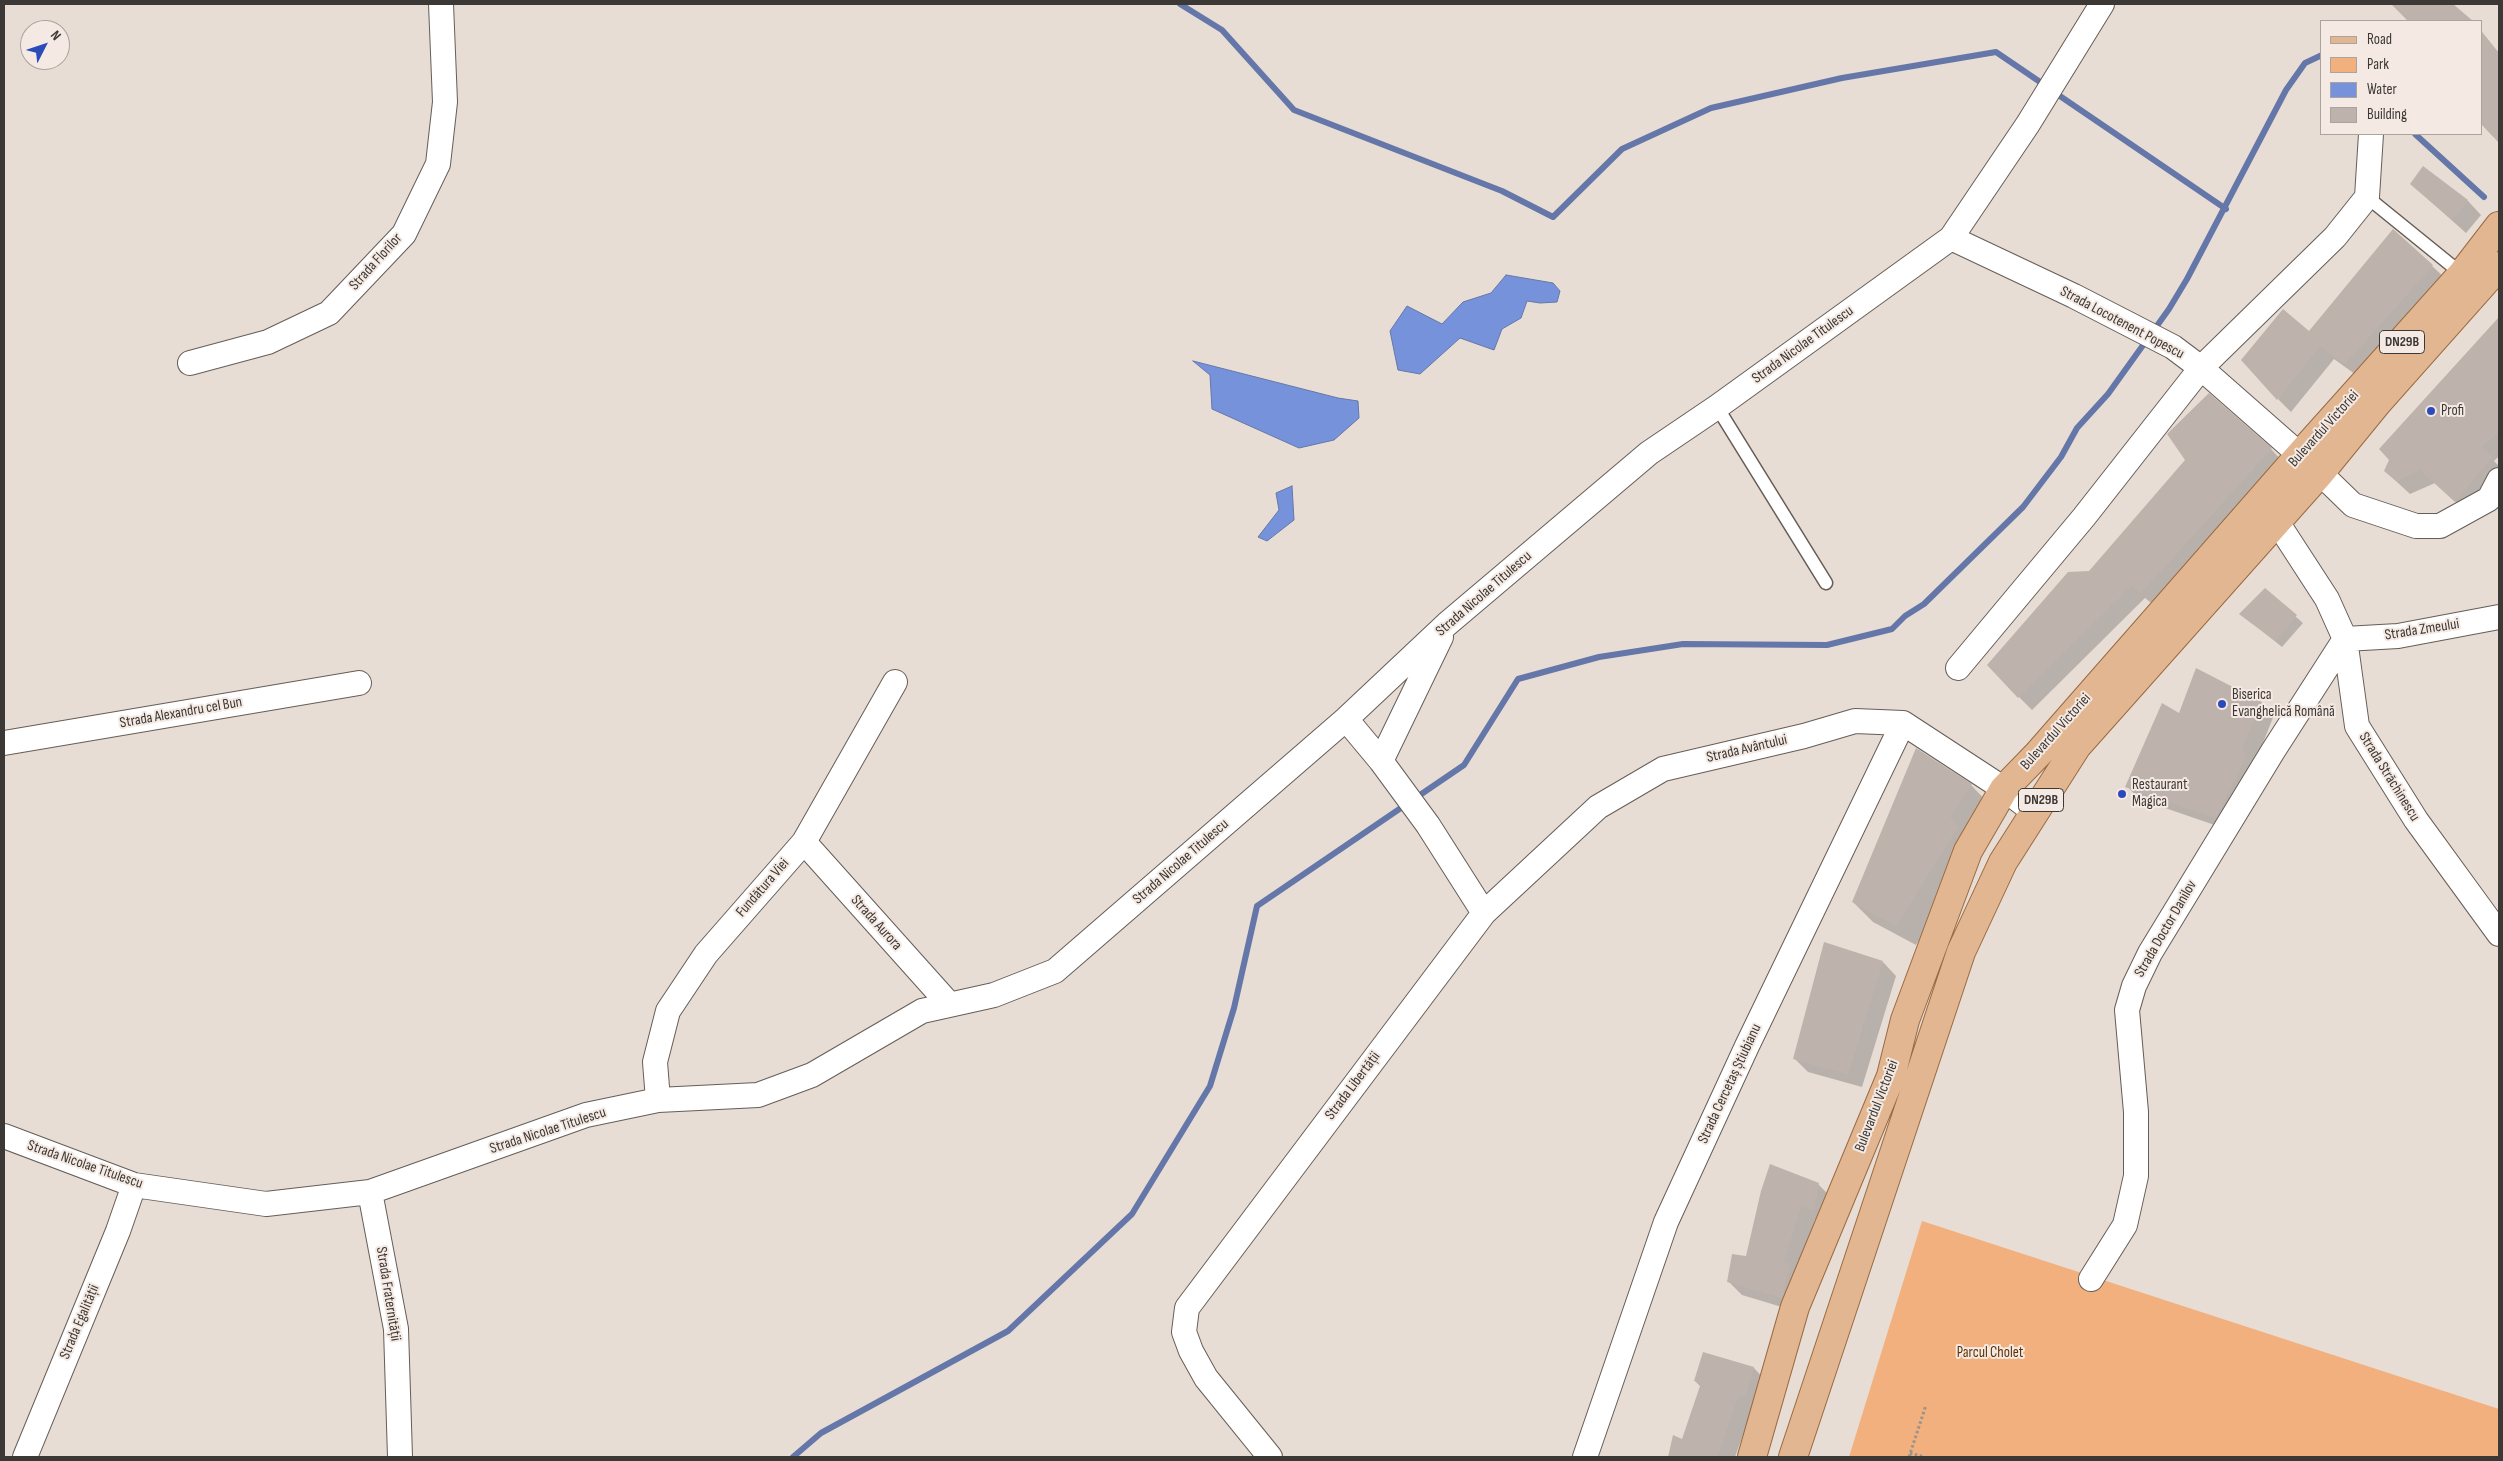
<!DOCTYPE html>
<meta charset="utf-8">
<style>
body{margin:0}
#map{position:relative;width:2503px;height:1461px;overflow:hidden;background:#e7ddd5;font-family:"Sofia Sans Condensed",sans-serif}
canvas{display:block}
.frame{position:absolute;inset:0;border:5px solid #3c3835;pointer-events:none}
.legend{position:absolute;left:2320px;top:20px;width:162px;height:115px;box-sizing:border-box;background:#f5eae3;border:1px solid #aba39d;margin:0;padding:6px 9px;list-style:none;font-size:15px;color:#3c3835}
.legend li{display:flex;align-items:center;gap:10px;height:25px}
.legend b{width:25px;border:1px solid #aba39d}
.north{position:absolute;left:20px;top:20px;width:50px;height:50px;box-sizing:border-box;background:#f5eae3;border:1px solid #aba39d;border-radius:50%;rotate:49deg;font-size:14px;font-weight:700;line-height:20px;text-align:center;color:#3c3835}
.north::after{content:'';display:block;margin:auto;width:18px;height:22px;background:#2c4bbb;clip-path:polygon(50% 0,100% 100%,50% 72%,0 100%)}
</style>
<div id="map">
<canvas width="2503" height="1461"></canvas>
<div class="frame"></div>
<ul class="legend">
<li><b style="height:6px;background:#e1b691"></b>Road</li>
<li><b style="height:14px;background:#f1b07d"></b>Park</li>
<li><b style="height:14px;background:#7692da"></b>Water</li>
<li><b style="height:14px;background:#bdb3ac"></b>Building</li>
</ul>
<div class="north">N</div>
</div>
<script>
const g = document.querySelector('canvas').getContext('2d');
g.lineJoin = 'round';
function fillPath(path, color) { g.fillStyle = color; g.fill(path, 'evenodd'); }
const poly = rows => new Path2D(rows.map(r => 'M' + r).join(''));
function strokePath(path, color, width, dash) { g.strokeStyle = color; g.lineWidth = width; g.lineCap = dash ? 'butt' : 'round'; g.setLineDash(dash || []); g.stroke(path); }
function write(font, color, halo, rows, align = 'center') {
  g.font = font + ' "Sofia Sans Condensed",sans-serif'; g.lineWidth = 4; g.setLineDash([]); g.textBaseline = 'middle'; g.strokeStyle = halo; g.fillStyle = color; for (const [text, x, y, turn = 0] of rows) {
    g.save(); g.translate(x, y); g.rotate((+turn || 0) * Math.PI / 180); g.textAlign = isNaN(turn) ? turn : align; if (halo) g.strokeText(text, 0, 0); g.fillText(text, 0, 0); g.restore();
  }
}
fillPath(poly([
 [1922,1221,2499,1409,2499,1457,1849,1457]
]), '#f1b07d');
const water = poly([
 [1506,275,1553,283,1560,291,1557,302,1540,303,1527,301,1521,318,1502,329,1494,350,1460,338,1420,374,1398,370,1390,331,1407,306,1442,324,1463,302,1491,293,1506,275],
 [1193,361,1338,398,1358,401,1359,418,1334,440,1299,448,1212,409,1210,375,1193,361],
 [1292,486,1294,520,1267,541,1258,537,1279,510,1276,493,1292,486]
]);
fillPath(water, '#7692da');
strokePath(water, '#6577a8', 1);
fillPath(poly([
 [2393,4,2451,4,2471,21,2410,21],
 [2482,32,2499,53,2499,142,2482,123,2482,109,2488,101,2482,95],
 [2423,168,2468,201,2481,215,2466,233,2411,184],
 [2432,266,2446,279,2359,377,2334,359,2291,412,2278,399,2309,332],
 [2499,319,2499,456,2494,461,2499,466,2499,478,2470,515,2435,483,2410,494,2385,471,2391,460,2380,449],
 [2271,449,2284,463,2155,606,2145,598,2032,710,2019,697,2089,573],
 [2265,590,2303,623,2282,647,2241,614],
 [2261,703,2274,715,2229,830,2139,799,2127,786,2180,715],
 [1916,750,1971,785,1991,806,1977,848,1916,945,1873,922,1853,902],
 [1883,962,1896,976,1862,1087,1808,1072,1795,1059],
 [1818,1184,1832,1198,1827,1223,1815,1219,1798,1274,1795,1311,1742,1295,1728,1281,1747,1257],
 [1754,1368,1767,1382,1753,1407,1735,1457,1669,1457,1674,1437,1682,1441,1701,1387,1695,1381]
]), '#0003');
strokePath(poly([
 [1180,4,1222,30,1294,110,1502,191,1553,217,1622,149,1711,108,1842,78,1996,52,2046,86],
 [2054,92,2226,209],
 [2415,134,2484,197],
 [793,1457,821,1433,1008,1331,1132,1214,1210,1086,1234,1008,1257,906,1464,765,1518,679,1599,657,1683,644,1827,645,1892,629,1905,616,1924,604,2023,507,2061,457,2077,428,2108,394,2169,309,2187,279,2286,90,2305,63,2322,55]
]), '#6577a8', 6);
fillPath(poly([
 [2391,4,2453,4,2473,21,2408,21],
 [2482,32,2499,54,2499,143,2482,125],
 [2423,166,2468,200,2452,220,2410,184],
 [2393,229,2433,265,2345,364,2320,346,2277,400,2241,360,2283,309,2309,331],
 [2499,317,2499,432,2481,447,2492,457,2455,502,2420,470,2396,481,2384,471,2389,460,2379,449],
 [2209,393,2272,448,2141,593,2131,586,2018,698,1987,665,2068,572,2089,571,2185,460,2167,434],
 [2265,588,2297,615,2275,641,2239,614],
 [2196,668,2262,702,2241,750,2247,754,2216,818,2125,787,2162,703,2179,713],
 [1916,748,1972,784,1950,817,1958,827,1896,926,1852,902],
 [1824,942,1883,961,1848,1074,1793,1059],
 [1770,1164,1819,1183,1814,1210,1801,1206,1783,1263,1790,1264,1782,1298,1727,1282,1732,1254,1746,1256,1761,1191],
 [1703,1352,1754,1367,1745,1397,1739,1394,1717,1457,1668,1457,1673,1435,1682,1439,1701,1383,1694,1381]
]), '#bdb3ac');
const service = poly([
 [2367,197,2462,274],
 [1717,407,1826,583]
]);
const minor = poly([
 [1951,238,2074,296,2173,347,2201,368,2300,455],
 [190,363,268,342,329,313,404,234,438,164,445,102,441,4],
 [2320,473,2353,505,2416,526,2440,526,2489,499,2499,480],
 [2277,522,2327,599,2345,639,2357,726,2416,820,2499,934],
 [1958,668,2084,517,2201,368,2335,237,2367,197,2371,134],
 [1346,719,1381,761,1428,825,1484,913],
 [4,743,359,683],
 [1381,761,1441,637],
 [804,842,949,1004],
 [658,1100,655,1062,668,1011,706,954,804,842,895,682],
 [4,1136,134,1185,266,1204,370,1192,586,1115,658,1100,758,1095,812,1075,922,1011,994,995,1055,971,1346,719,1447,624,1649,453,1717,407,1951,238,2028,124,2102,4],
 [370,1192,396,1329,400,1457],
 [2091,1279,2125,1225,2136,1176,2136,1112,2127,1010,2134,986,2150,953,2273,751,2345,639,2398,636,2499,617],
 [25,1457,118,1231,134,1185],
 [1270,1457,1206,1378,1191,1351,1184,1332,1187,1308,1484,913,1598,807,1663,769,1804,736,1855,721,1903,723,2004,789,2034,812],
 [1585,1457,1666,1222,1747,1046,1903,723]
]);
const primary = poly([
 [1752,1457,1795,1307,1891,1076,1905,1020,1968,851,2004,789,2038,754,2300,455,2462,274,2499,226],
 [1793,1457,1961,952,2003,862,2077,746,2320,473,2378,402,2499,266]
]);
strokePath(service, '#665d57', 15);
strokePath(minor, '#665d57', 26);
strokePath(primary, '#9a6a41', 30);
strokePath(poly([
 [1910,1453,1924,1457],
 [1909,1457,1926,1405]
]), '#9a938d', 3, [2.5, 2.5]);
strokePath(service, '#fff', 12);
strokePath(minor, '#fff', 24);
strokePath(primary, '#e1b691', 28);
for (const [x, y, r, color] of [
 [2431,411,5,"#2c4bbb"],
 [2222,704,5,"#2c4bbb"],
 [2122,794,5,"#2c4bbb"]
]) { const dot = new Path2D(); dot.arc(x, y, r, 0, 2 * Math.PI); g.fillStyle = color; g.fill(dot); strokePath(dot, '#f5eae3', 2); }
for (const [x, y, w] of [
 [2402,342,45],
 [2041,800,45]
]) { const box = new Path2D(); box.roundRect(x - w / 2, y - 11.5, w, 23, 4); g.fillStyle = '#f5eae3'; g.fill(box); strokePath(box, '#3c3835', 1); }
write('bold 14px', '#3c3835', null, [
 ["DN29B",2402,342],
 ["DN29B",2041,800]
]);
write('15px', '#3c3835', '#f5eae3', [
 ["Strada Florilor",376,262,-48],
 ["Strada Locotenent Popescu",2122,323,28],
 ["Strada Nicolae Titulescu",1803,345,-36],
 ["Bulevardul Victoriei",2324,429,-48],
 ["Strada Nicolae Titulescu",1484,594,-41],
 ["Strada Zmeului",2422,630,-9],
 ["Strada Alexandru cel Bun",181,713,-10],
 ["Bulevardul Victoriei",2056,732,-48],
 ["Strada Avântului",1747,749,-13],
 ["Strada Străchinescu",2389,777,58],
 ["Strada Nicolae Titulescu",1181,862,-41],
 ["Fundătura Viei",763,888,-49],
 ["Strada Aurora",876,923,48],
 ["Strada Doctor Danilov",2166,929,-60],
 ["Strada Cercetaș Știubianu",1730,1084,-65],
 ["Strada Libertății",1353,1086,-53],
 ["Bulevardul Victoriei",1877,1106,-69],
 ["Strada Nicolae Titulescu",548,1131,-18],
 ["Strada Nicolae Titulescu",85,1165,19],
 ["Strada Fraternității",388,1294,81],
 ["Strada Egalității",80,1322,-67]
]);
write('15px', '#3c3835', '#f5eae3', [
 ["Profi",2441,411],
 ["Biserica",2232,695],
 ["Evanghelică Română",2232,712],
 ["Restaurant",2132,785],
 ["Magica",2132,802]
], 'left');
write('15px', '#5f3103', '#f5eae3', [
 ["Parcul Cholet",1990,1353]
]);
</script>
